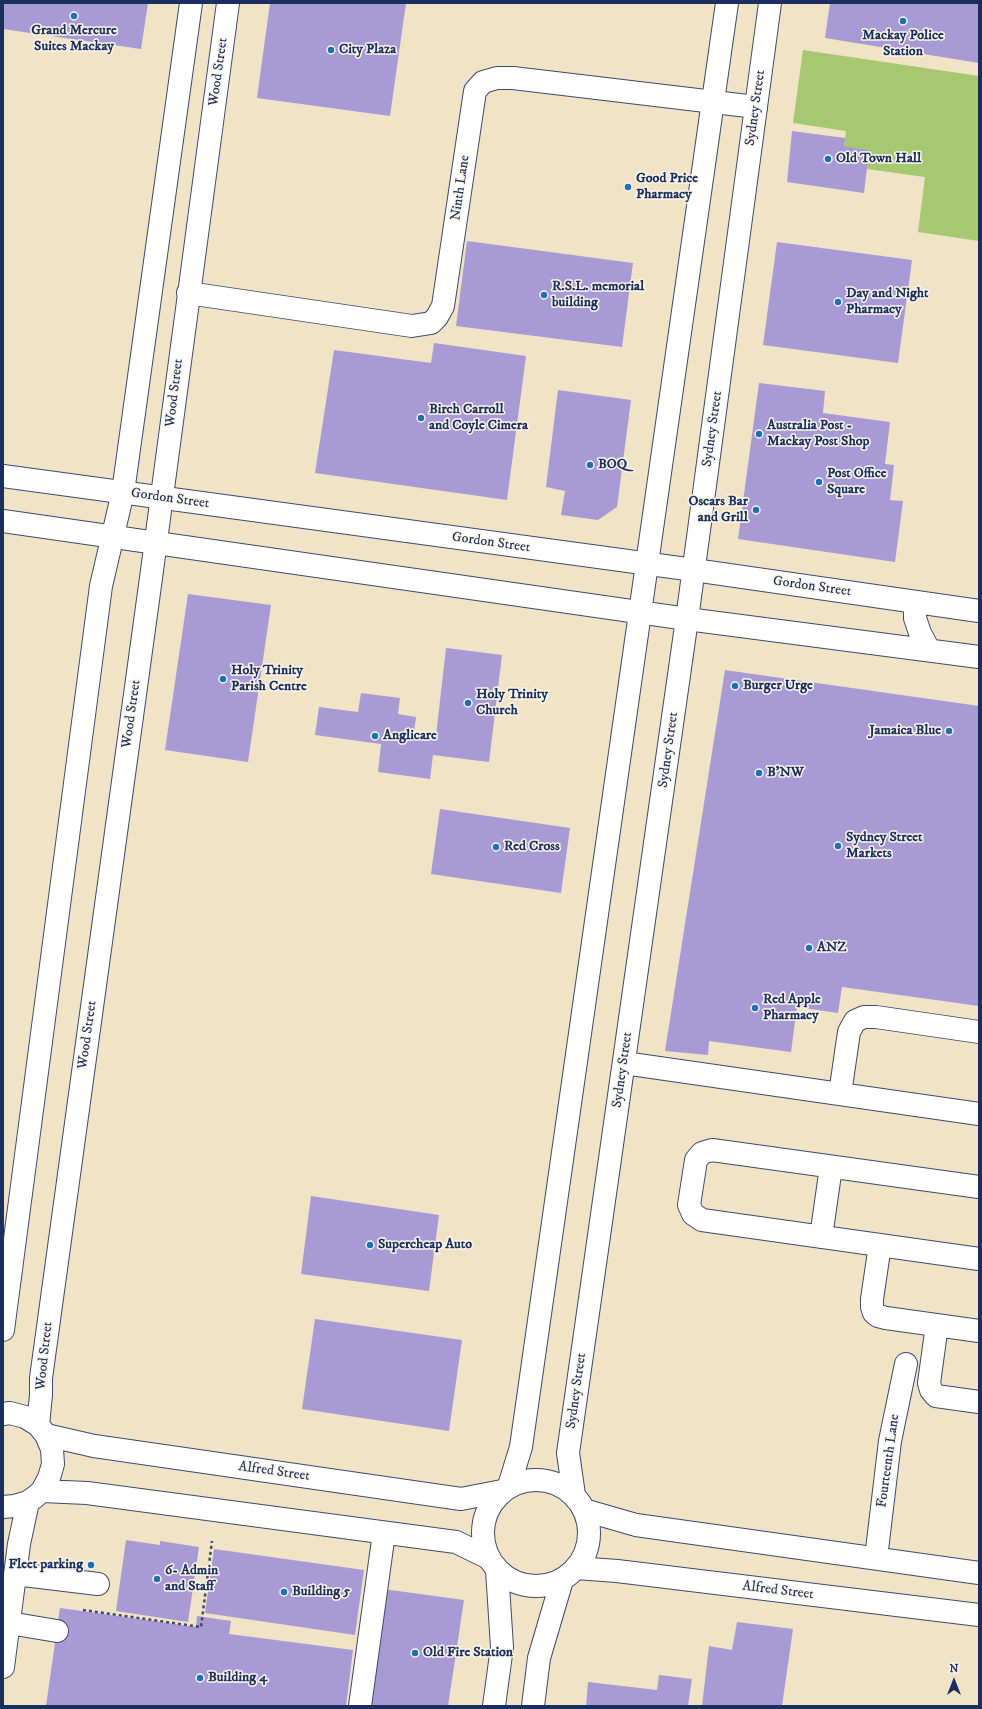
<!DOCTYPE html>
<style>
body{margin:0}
#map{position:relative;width:982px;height:1709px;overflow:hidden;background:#f1e3c6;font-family:"IM FELL DW Pica",serif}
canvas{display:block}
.frame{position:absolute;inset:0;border:4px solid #1b2f5e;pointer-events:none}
.north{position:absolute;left:934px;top:1661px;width:40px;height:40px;-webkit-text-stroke:3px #fbf7ec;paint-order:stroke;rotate:0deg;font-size:11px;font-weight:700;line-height:16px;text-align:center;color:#1b2f5e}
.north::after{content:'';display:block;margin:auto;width:14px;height:18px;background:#1b2f5e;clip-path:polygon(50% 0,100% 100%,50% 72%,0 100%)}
</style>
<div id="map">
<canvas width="982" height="1709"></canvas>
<div class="frame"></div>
<div class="north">N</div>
</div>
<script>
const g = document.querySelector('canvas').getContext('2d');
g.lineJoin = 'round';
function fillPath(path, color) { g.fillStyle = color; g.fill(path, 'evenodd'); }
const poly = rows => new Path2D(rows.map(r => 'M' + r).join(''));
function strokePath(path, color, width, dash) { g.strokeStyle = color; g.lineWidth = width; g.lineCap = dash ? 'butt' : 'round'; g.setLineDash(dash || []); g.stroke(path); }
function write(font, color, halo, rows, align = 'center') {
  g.font = font + ' "IM FELL DW Pica",serif'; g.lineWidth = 3; g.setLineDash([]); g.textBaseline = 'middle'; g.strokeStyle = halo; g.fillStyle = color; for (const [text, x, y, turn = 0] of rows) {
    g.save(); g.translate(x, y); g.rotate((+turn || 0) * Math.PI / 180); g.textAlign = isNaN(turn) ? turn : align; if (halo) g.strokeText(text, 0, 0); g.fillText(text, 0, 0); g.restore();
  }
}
fillPath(poly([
 [803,50,979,76,979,241,918,232,925,177,867,169,844,147,846,131,793,123]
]), '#a6c870');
fillPath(poly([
 [3,3,148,3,141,49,3,29],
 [270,3,406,3,390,116,257,98],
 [830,3,979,3,979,63,825,38],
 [792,131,845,138,844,147,869,150,864,193,787,182],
 [467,241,633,263,622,347,456,326],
 [777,242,912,260,898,363,763,345],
 [434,343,526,356,507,500,315,473,334,350,431,363],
 [759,383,825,391,823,413,890,422,885,464,894,465,890,500,903,501,895,562,738,539],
 [558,390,631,400,617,507,598,520,561,515,565,491,546,487],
 [188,594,271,605,248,762,165,750],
 [446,648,502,655,489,762,433,755,430,779,378,772,381,744,315,735,319,707,358,712,361,693,400,698,398,714,416,717,414,733,436,736],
 [725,670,979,706,979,1006,842,987,838,1013,797,1007,791,1052,709,1041,708,1055,665,1051],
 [440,809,570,828,561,893,431,874],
 [311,1196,439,1215,429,1291,301,1274],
 [315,1319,462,1340,449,1431,302,1409],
 [126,1540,160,1545,160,1541,199,1547,188,1622,116,1611],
 [214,1549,364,1570,355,1635,205,1613],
 [383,1589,464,1600,448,1706,367,1706],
 [60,1608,196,1627,197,1616,231,1621,229,1634,353,1650,346,1706,46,1706],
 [737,1622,793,1629,782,1706,702,1706,709,1646,732,1650],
 [659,1675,692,1679,688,1706,586,1706,588,1682,657,1690]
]), '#a89ad5');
const minor = poly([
 [188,293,412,326,431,323,437,317,443,306,475,91,483,82,497,78,513,78,756,107],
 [694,570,979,611],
 [915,602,915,618,920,633,929,650],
 [687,619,979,657],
 [624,1063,979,1114],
 [840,1094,849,1032,855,1021,864,1017,876,1017,979,1032],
 [979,1187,712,1150,702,1153,696,1160,689,1205,693,1214,702,1220,979,1259],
 [821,1237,831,1167],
 [880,1245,872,1299,872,1307,874,1313,878,1316,886,1318,979,1331],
 [937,1325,929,1383,931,1390,936,1396,979,1402],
 [3,1330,101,586,123,492,191,3],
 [3,1414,10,1413,25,1417,38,1425,46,1435,52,1449,53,1464,49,1478,42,1491,35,1497,28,1502,14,1506,3,1507],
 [38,1425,41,1395,41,1378,151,578,228,3],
 [46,1435,94,1446,461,1499,502,1491],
 [42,1491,87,1493,456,1542,489,1558],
 [584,1510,636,1525,979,1573],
 [876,1558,890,1441,906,1364],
 [576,1568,617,1571,979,1615],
 [15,1574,98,1584],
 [9,1623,57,1631],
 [3,1667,19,1544,28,1502],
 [360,1706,384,1533]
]);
const major = poly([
 [3,476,694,570],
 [3,521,687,619],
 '483 1533a53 53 0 1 1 106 0a53 53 0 1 1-106 0Z',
 [509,1486,521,1447,727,3],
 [574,1495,568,1453,687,619,770,3],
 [494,1706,502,1647,497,1570],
 [533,1706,539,1658,562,1580]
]);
strokePath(minor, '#3b4a6e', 24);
strokePath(major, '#3b4a6e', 24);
strokePath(poly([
 [83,1610,201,1627,212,1541]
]), '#3b4a6e', 2.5, [3, 3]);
strokePath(minor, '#fff', 22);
strokePath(major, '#fff', 22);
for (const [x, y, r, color] of [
 [74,16,4,"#1f6fb2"],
 [903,21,4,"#1f6fb2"],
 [331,50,4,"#1f6fb2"],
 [828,159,4,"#1f6fb2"],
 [628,187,4,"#1f6fb2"],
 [544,295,4,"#1f6fb2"],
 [838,302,4,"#1f6fb2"],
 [421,418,4,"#1f6fb2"],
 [759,434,4,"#1f6fb2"],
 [590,465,4,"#1f6fb2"],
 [819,482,4,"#1f6fb2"],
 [756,510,4,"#1f6fb2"],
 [223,679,4,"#1f6fb2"],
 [735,686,4,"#1f6fb2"],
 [468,703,4,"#1f6fb2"],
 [949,731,4,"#1f6fb2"],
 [375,736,4,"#1f6fb2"],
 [759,773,4,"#1f6fb2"],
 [838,846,4,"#1f6fb2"],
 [496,847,4,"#1f6fb2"],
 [809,948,4,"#1f6fb2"],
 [755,1008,4,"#1f6fb2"],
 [370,1245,4,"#1f6fb2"],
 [91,1565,4,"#1f6fb2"],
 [157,1579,4,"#1f6fb2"],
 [284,1592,4,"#1f6fb2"],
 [415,1653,4,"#1f6fb2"],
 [200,1678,4,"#1f6fb2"]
]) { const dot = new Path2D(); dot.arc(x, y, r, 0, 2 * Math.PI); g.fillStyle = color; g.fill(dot); strokePath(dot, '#fbf7ec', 1.5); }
write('bold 14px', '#1b2f5e', '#fbf7ec', [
 ["Grand Mercure",74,31,"center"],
 ["Suites Mackay",74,47,"center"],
 ["Mackay Police",903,36,"center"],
 ["Station",903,52,"center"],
 ["City Plaza",339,50],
 ["Old Town Hall",836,159],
 ["Good Price",636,179],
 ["Pharmacy",636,195],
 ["R.S.L. memorial",552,287],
 ["building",552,303],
 ["Day and Night",846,294],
 ["Pharmacy",846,310],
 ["Birch Carroll",429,410],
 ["and Coyle Cimera",429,426],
 ["Australia Post -",767,426],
 ["Mackay Post Shop",767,442],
 ["BOQ",598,465],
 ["Post Office",827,474],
 ["Square",827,490],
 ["Oscars Bar",748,502,"right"],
 ["and Grill",748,518,"right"],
 ["Holy Trinity",231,671],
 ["Parish Centre",231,687],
 ["Burger Urge",743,686],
 ["Holy Trinity",476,695],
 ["Church",476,711],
 ["Jamaica Blue",941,731,"right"],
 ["Anglicare",383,736],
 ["B'NW",767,773],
 ["Sydney Street",846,838],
 ["Markets",846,854],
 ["Red Cross",504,847],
 ["ANZ",817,948],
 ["Red Apple",763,1000],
 ["Pharmacy",763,1016],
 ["Supercheap Auto",378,1245],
 ["Fleet parking",83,1565,"right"],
 ["6- Admin",165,1571],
 ["and Staff",165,1587],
 ["Building 5",292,1592],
 ["Old Fire Station",423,1653],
 ["Building 4",208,1678]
], 'left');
write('14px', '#1b2f5e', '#fbf7ec', [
 ["Wood Street",219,72,-82],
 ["Sydney Street",756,108,-82],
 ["Ninth Lane",461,188,-82],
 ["Wood Street",175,393,-83],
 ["Sydney Street",713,429,-82],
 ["Gordon Street",170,499,8],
 ["Gordon Street",491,543,8],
 ["Gordon Street",812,587,8],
 ["Wood Street",132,714,-82],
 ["Sydney Street",669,750,-82],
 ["Wood Street",88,1035,-82],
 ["Sydney Street",623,1070,-82],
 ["Wood Street",45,1356,-84],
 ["Sydney Street",577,1391,-82],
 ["Fourteenth Lane",889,1461,-82],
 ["Alfred Street",274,1472,8],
 ["Alfred Street",778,1591,7]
]);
</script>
